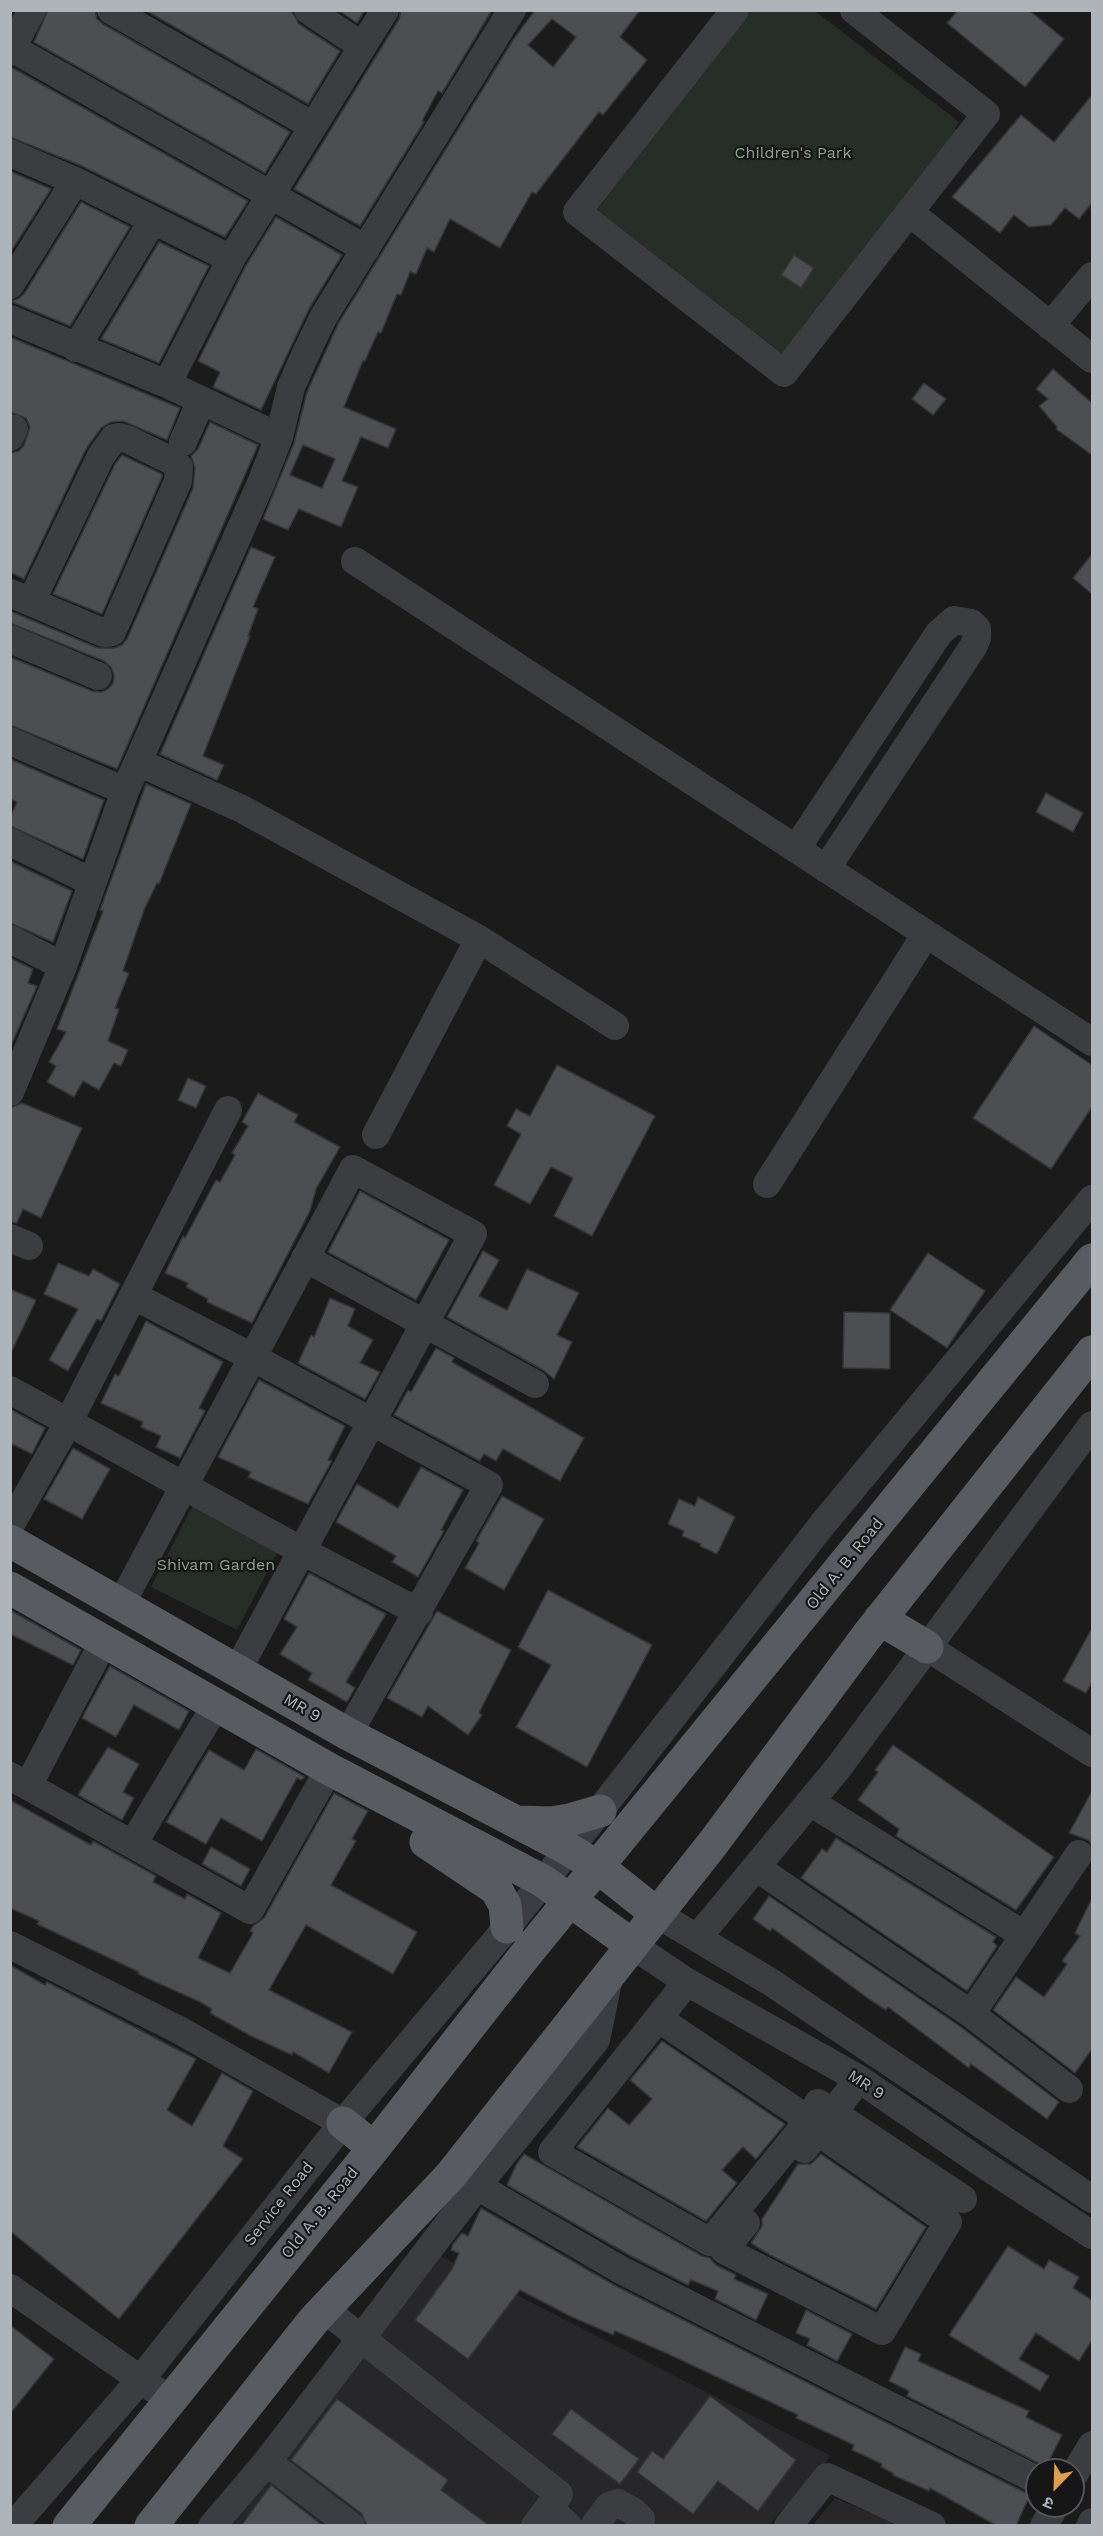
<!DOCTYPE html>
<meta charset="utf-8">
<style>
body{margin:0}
#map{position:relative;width:1103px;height:2536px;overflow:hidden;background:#1b1b1c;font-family:"Work Sans","Noto Sans Devanagari",sans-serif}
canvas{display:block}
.frame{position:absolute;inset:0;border:12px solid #afb4ba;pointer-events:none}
.north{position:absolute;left:1025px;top:2458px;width:60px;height:60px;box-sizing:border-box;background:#161617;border:2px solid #535558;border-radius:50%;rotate:203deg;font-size:16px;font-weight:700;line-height:24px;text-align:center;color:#afb4ba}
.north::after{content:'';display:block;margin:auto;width:21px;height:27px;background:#de9e51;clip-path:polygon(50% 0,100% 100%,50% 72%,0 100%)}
</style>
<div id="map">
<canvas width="1103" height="2536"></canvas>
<div class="frame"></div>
<div class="north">उ</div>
</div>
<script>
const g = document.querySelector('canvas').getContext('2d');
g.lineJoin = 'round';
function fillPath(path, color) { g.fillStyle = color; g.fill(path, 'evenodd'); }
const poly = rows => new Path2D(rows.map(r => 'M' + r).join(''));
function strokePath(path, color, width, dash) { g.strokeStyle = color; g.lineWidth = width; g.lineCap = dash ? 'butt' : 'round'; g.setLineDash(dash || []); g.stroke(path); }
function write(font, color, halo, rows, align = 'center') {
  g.font = font + ' "Work Sans",sans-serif'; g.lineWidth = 4.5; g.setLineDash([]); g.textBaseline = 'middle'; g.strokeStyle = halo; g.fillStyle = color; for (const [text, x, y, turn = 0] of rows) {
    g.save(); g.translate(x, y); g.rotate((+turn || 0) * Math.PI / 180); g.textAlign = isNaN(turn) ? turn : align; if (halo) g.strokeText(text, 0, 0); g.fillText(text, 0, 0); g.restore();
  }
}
fillPath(poly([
 [421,2246,831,2456,769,2525,196,2526],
 [835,2498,899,2525,812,2526]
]), '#272729');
fillPath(poly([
 [750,11,815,11,959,122,955,128,960,133,784,355,597,210],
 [196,1499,282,1543,237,1630,151,1587]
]), '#272e27');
const building = poly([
 [48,10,95,10,97,19,103,24,290,132,265,173,34,42,48,10],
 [145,10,291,10,299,24,340,51,308,104,145,10],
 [338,10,365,10,357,23,338,10],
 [401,10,492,10,442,93,438,91,422,121,424,122,360,226,294,189,399,19,401,10],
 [535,10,640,10,620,37,647,60,603,115,599,112,536,194,532,192,500,248,450,219,434,252,427,248,416,274,410,272,401,295,397,294,381,333,378,332,365,361,363,361,344,407,396,429,388,448,361,437,342,481,358,487,341,527,299,509,288,530,269,522,263,519,294,443,307,392,338,324,513,40,535,10],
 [552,19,576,37,553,67,528,45,552,19],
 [303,445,335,459,322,488,290,475,303,445],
 [958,10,1029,10,1064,39,1025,87,947,23,958,10],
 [10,68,13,68,248,201,225,237,82,166,10,137,10,68],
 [1092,95,1092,203,1079,219,1065,208,1051,225,1029,227,1014,215,1000,233,952,197,1021,115,1054,142,1092,95],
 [10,171,51,189,10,253,10,171],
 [81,202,130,227,70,326,10,301,18,299,24,294,81,202],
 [276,217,342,255,309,309,261,410,213,387,220,372,198,361,245,267,276,217],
 [159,242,209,266,159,363,101,339,159,242],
 [794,255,814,268,801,288,781,275,794,255],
 [10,337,180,408,167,440,123,421,111,422,101,428,86,449,24,579,10,572,10,453,19,451,24,445,30,427,26,418,10,412,10,337],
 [1053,369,1092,403,1092,455,1056,429,1057,427,1039,406,1048,399,1036,389,1053,369],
 [924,383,946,399,933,415,912,399,924,383],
 [210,422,258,445,117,769,10,725,10,657,92,691,101,692,108,689,113,683,114,675,111,667,104,661,10,623,10,611,98,648,114,648,122,645,127,639,193,488,195,468,191,456,198,449,210,422],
 [122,455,162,474,162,477,102,614,53,594,115,464,122,455],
 [251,547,275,557,253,607,258,609,248,636,250,636,203,756,224,765,217,780,160,754,251,547],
 [1092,554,1092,594,1073,578,1092,554],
 [10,759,104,800,83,859,10,826,10,817,17,802,10,799,10,759],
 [146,784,191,804,159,884,157,883,144,910,123,971,129,973,115,1008,119,1009,108,1041,128,1050,121,1066,114,1063,99,1090,83,1081,74,1097,47,1082,56,1066,49,1062,66,1032,57,1029,103,911,100,910,146,784],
 [1046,793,1083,813,1073,832,1036,812,1046,793],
 [10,861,72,891,53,942,10,923,10,861],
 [10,958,33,969,28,983,37,986,10,1048,10,958],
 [1034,1026,1092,1065,1092,1107,1051,1169,973,1118,1034,1026],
 [557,1065,655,1116,592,1236,554,1216,573,1178,551,1167,530,1204,494,1185,521,1134,507,1126,516,1109,530,1116,557,1065],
 [188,1078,206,1086,196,1108,178,1100,188,1078],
 [258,1093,298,1115,294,1122,340,1147,316,1189,310,1211,252,1323,207,1302,208,1299,186,1287,188,1283,165,1273,183,1236,185,1238,216,1180,220,1182,235,1155,232,1153,248,1126,242,1122,258,1093],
 [22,1103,82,1128,41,1218,23,1209,17,1223,10,1222,10,1108,22,1103],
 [360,1191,449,1240,416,1300,328,1252,360,1191],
 [483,1251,499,1260,479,1296,507,1310,527,1269,579,1293,557,1335,572,1342,554,1379,543,1370,447,1317,483,1251],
 [928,1253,985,1291,947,1348,890,1310,928,1253],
 [58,1263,89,1276,93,1269,120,1284,101,1321,97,1319,68,1371,49,1360,78,1309,44,1294,58,1263],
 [10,1289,36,1300,10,1355,10,1289],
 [330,1298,355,1309,348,1326,373,1340,360,1363,380,1372,365,1399,298,1363,311,1335,314,1337,330,1298],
 [844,1312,890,1313,890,1369,843,1368,844,1312],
 [146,1321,223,1362,199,1408,205,1411,180,1458,156,1447,161,1436,141,1427,143,1422,101,1403,115,1374,119,1376,146,1321],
 [436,1348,454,1358,452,1362,584,1438,560,1481,503,1449,496,1461,484,1454,480,1461,394,1415,408,1390,411,1392,436,1348],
 [259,1380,345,1426,328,1460,332,1461,308,1504,248,1477,251,1472,218,1457,259,1380],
 [10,1409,45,1428,32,1454,10,1443,10,1409],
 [73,1448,110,1469,82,1519,44,1499,73,1448],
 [421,1467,463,1490,441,1530,444,1531,418,1577,392,1562,396,1556,336,1522,357,1484,398,1508,421,1467],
 [502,1496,544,1519,504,1590,465,1568,479,1543,476,1541,502,1496],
 [698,1497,735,1517,717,1554,700,1546,701,1544,682,1536,684,1531,668,1524,679,1499,695,1506,698,1497],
 [309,1573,386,1614,346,1682,355,1688,347,1702,308,1680,312,1673,280,1654,297,1627,284,1619,309,1573],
 [548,1590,652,1645,587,1767,516,1727,551,1665,518,1647,548,1590],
 [10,1610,81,1650,73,1665,10,1634,10,1610],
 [437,1611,511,1650,479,1713,482,1715,468,1735,428,1706,422,1717,387,1698,437,1611],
 [1092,1628,1092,1682,1086,1693,1063,1681,1092,1628],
 [110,1666,189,1711,179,1730,134,1705,116,1737,82,1718,110,1666],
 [893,1745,1054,1857,1016,1910,896,1836,899,1829,858,1800,878,1772,875,1770,893,1745],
 [108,1747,139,1764,123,1792,134,1798,122,1820,78,1795,108,1747],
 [256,1749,305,1777,301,1780,297,1778,262,1841,221,1818,206,1844,166,1822,209,1750,244,1770,256,1749],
 [1092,1791,1092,1845,1088,1840,1069,1833,1092,1791],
 [334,1793,368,1811,352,1839,356,1841,331,1885,417,1932,393,1974,306,1925,269,1990,352,2032,329,2073,293,2052,292,2055,251,2036,210,2013,212,2009,200,2002,138,1974,139,1972,37,1924,39,1921,10,1908,10,1800,91,1845,93,1841,156,1876,153,1882,185,1899,187,1894,221,1913,198,1958,230,1973,253,1933,250,1931,253,1926,264,1918,334,1793],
 [836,1838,996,1937,993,1942,997,1946,967,1991,801,1878,822,1849,827,1852,836,1838],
 [211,1847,250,1869,241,1886,202,1864,211,1847],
 [769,1896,961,2027,1059,2102,1047,2119,971,2064,969,2068,888,2007,886,2010,869,1999,772,1928,770,1931,753,1919,769,1896],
 [1092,1898,1092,2049,1075,2073,993,2010,1016,1977,1044,1997,1067,1964,1062,1961,1080,1936,1075,1933,1092,1898],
 [10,1965,45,1985,47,1982,196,2059,167,2110,192,2126,222,2073,253,2091,223,2146,243,2159,119,2319,10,2231,10,1965],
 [662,2041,785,2124,756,2159,743,2147,722,2170,737,2183,706,2221,577,2147,608,2108,629,2125,652,2099,630,2080,662,2041],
 [524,2154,702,2256,710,2258,716,2265,736,2275,734,2279,768,2294,756,2320,715,2299,718,2291,691,2280,688,2285,629,2255,507,2185,516,2165,524,2154],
 [821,2154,926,2227,876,2309,770,2255,751,2243,762,2226,762,2219,798,2164,811,2164,821,2154],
 [481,2208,614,2285,1030,2495,1016,2526,997,2526,930,2488,929,2491,893,2475,893,2473,881,2467,882,2464,852,2450,854,2445,796,2418,798,2415,666,2353,615,2331,613,2335,570,2316,520,2290,468,2359,415,2320,452,2269,459,2253,451,2250,453,2244,462,2233,468,2236,481,2208],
 [1008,2246,1044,2269,1049,2260,1079,2277,1073,2288,1092,2300,1092,2340,1079,2361,1036,2333,1019,2359,1049,2376,1040,2391,949,2335,1008,2246],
 [806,2310,852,2334,837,2361,807,2345,810,2339,796,2333,806,2310],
 [10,2325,54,2359,10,2414,10,2325],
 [905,2347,921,2354,918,2361,1029,2411,1026,2417,1062,2435,1046,2467,907,2396,909,2391,889,2381,905,2347],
 [710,2396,796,2460,758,2511,718,2481,693,2514,637,2472,652,2451,663,2459,710,2396],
 [337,2399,448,2480,441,2490,490,2526,367,2526,361,2513,291,2460,337,2399],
 [571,2409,639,2459,620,2484,552,2434,571,2409],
 [271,2485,323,2526,241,2526,271,2485]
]);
fillPath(building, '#4d4e51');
strokePath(building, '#353538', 1.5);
strokePath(poly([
 [111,10,313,126],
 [308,10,362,46],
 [735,10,577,212,784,373,986,114,854,10],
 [10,47,366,249],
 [10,52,32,10],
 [10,153,75,181,231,259],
 [909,212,1092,359],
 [10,285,75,181],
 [10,319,167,384,279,437],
 [1050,326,1092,276],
 [76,348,153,220],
 [167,384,231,259,385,10],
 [10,428,14,429,10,437],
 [183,442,201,401],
 [355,561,1092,1042],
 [10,593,104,633,112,632,178,481,179,467,174,462,127,439,119,437,114,438,101,456,31,602],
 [10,639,98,676],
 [10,741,125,791],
 [138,762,242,809,479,939,615,1026],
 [10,842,92,882],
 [796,849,939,633,954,620,971,623,977,629,977,638,973,647,826,869],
 [10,939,63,966],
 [10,1092,63,966,125,791,261,483,279,437,291,387,307,351,324,316,512,10],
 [376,1135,479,939],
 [767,1184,926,934],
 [10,1238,29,1246],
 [305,1258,535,1384],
 [134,1296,252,1357,489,1485,348,1734],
 [10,1390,302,1551,419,1612],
 [10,1526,68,1423,228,1110],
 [121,1604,353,1169,473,1234,237,1671],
 [927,1647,1092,1753],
 [10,1776,250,1910,329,1769],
 [28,1786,104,1641],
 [810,1802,1024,1935],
 [133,1844,216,1705],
 [757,1868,971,2014,1069,2089],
 [657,1914,769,1981,1092,2199],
 [698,1937,838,1768,1092,1425],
 [10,1945,179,2030,343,2123],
 [632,1945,687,1982,859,2079,986,2166,1092,2235],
 [971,2014,1079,1854],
 [659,2019,809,2120,710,2242,552,2152,687,1982],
 [818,2103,963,2199],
 [804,2149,859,2079],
 [461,2180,477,2186,621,2270,1037,2480],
 [746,2223,724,2250,882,2331,948,2222,818,2132],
 [10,2288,157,2391],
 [324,2309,559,2494,535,2526],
 [267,2462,351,2526],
 [1073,2476,1092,2445],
 [549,2508,568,2526],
 [13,2526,141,2379,343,2123,499,1937,601,1809,822,1525,1092,1199],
 [212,2526,267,2462,477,2186,596,2040,610,1972],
 [594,2526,609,2506,618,2503,634,2512,641,2519,640,2526],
 [788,2526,827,2477,932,2526],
 [1044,2526,1055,2506],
 [1090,2526,1092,2522]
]), '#3c3d41', 28);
strokePath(poly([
 [10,1541,348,1734,568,1849,598,1867,657,1914],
 [10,1588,329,1769,543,1881,632,1945],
 [880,1619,927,1647],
 [519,1822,551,1823,569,1820,600,1811],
 [426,1842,496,1889,505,1905,507,1927],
 [343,2123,374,2148],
 [69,2526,374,2148,523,1958,1092,1260],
 [151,2526,314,2320,451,2175,714,1842,867,1636,1092,1352]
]), '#585b60', 33);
write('16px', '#89a388', '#161617', [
 ["Children's Park",793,153],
 ["Shivam Garden",216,1565]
]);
write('16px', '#afb4ba', '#161617', [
 ["Old A. B. Road",845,1564,-51],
 ["MR 9",302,1708,30],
 ["MR 9",866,2085,33],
 ["Service Road",279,2204,-52],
 ["Old A. B. Road",320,2213,-51]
]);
</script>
